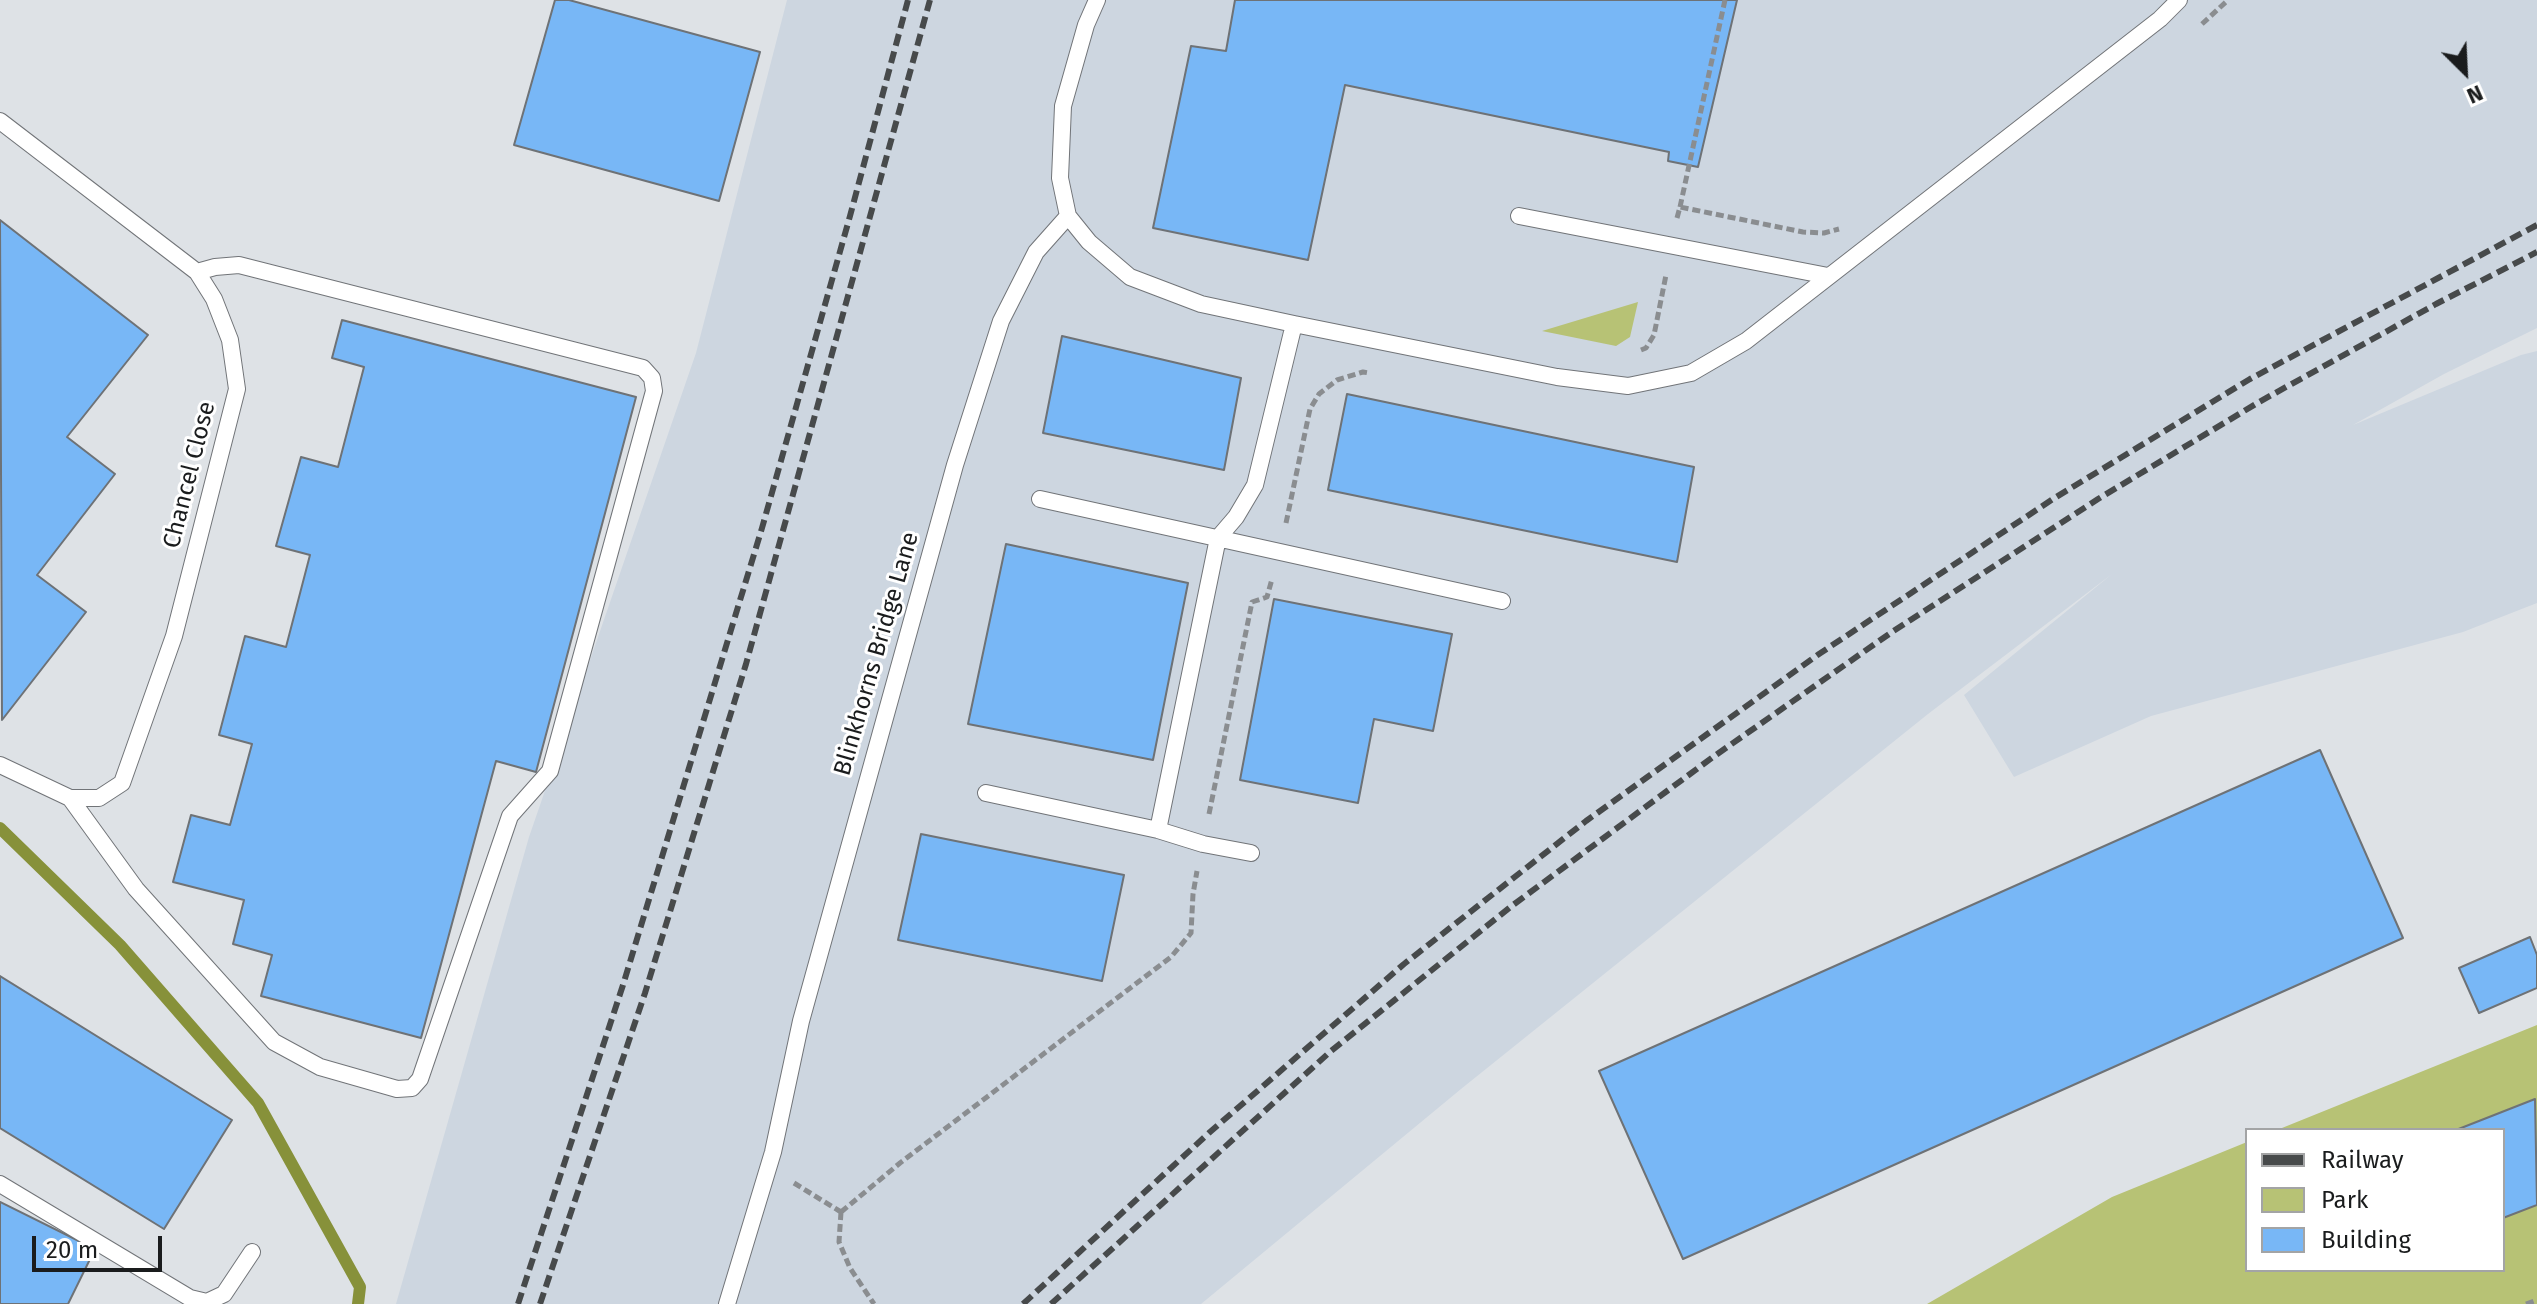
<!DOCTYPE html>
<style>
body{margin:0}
#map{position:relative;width:2537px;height:1304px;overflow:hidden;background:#dee2e6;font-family:"Fira Sans",sans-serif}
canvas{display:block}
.legend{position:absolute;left:2245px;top:1128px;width:260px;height:144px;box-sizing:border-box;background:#fff;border:2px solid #a3a4a5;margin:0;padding:10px 14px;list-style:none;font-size:24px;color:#1a1c1d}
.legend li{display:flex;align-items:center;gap:16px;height:40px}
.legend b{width:40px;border:2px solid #a3a4a5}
.north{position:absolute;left:2425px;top:32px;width:80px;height:80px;-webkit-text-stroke:6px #fff;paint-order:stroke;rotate:156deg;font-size:22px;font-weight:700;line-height:32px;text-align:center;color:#1a1c1d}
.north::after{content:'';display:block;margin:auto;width:28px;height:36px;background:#1a1c1d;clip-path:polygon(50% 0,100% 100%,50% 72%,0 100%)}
.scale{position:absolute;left:32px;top:1236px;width:130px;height:36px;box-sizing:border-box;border:4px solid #1a1c1d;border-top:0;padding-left:10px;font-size:24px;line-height:28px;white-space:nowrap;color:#1a1c1d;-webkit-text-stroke:6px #fff;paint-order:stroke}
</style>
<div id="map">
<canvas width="2537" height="1304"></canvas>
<ul class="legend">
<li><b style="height:10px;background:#474a4b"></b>Railway</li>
<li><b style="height:22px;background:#b7c275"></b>Park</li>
<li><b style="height:22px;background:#78b7f6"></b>Building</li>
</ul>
<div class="north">N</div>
<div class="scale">20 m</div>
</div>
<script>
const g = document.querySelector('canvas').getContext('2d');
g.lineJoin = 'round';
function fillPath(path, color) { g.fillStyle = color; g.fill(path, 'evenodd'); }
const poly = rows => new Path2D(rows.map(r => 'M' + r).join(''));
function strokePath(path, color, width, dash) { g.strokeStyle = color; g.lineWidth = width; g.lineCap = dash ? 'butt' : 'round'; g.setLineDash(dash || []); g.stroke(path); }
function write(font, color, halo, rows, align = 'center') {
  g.font = font + ' "Fira Sans",sans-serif'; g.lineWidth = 6; g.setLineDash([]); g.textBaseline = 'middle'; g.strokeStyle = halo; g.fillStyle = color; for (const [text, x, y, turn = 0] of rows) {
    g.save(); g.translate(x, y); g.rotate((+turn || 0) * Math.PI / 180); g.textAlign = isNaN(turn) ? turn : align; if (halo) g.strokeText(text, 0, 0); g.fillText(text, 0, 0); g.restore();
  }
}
fillPath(poly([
 [787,0,2537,0,2537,328,2444,374,2353,425,2521,355,2537,351,2537,603,2463,632,2151,716,2014,777,1964,695,2112,574,1928,714,1461,1089,1201,1304,396,1304,529,837,696,353]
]), '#cdd6e0');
fillPath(poly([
 [1638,302,1630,337,1616,346,1542,331],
 [2537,1025,2537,1304,1927,1304,2112,1197,2247,1142,2247,1270,2503,1270,2503,1130,2277,1130]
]), '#b7c275');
strokePath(poly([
 [0,828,120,945,258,1103,360,1287,358,1304]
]), '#87913a', 12);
const building = poly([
 [555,0,569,0,760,52,719,201,514,145,555,0],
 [1235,0,1737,0,1698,167,1668,161,1669,152,1345,85,1308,260,1153,228,1191,46,1226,51,1235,0],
 [0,220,148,335,67,437,115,474,37,575,86,612,2,720,0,220],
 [342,320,636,397,536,772,496,761,421,1038,261,996,272,955,233,944,244,900,173,882,191,815,230,825,252,744,219,735,245,636,286,647,310,555,276,546,301,457,338,467,364,367,332,358,342,320],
 [1062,336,1241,378,1224,470,1043,433,1062,336],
 [1347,394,1694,467,1677,562,1328,490,1347,394],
 [1006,544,1188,583,1153,760,968,724,1006,544],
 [1274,599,1452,634,1433,731,1374,719,1358,803,1240,780,1274,599],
 [2320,750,2403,938,1683,1259,1599,1071,2320,750],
 [921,834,1124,875,1102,981,898,940,921,834],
 [2530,937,2537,955,2537,988,2479,1013,2459,968,2530,937],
 [0,976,232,1120,164,1229,0,1128,0,976],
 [2535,1099,2537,1205,2503,1218,2503,1130,2456,1130,2535,1099],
 [0,1202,95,1249,68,1304,0,1304,0,1202]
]);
fillPath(building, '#78b7f6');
strokePath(building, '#6e7276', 2);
const service = poly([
 [1097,0,1086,25,1063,106,1060,178,1068,216,1089,242,1130,277,1201,304,1294,324,1557,377,1628,386,1691,373,1746,341,2160,19,2179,0],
 [0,121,197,272,214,299,230,340,237,389,174,636,122,783,99,798,70,798],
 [1519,216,1828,276],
 [1040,499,1502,601],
 [0,765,70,798,136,889,274,1042,320,1067,397,1089,412,1088,420,1079,510,816,550,771,654,391,652,378,643,368,239,265,215,267,197,272],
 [986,793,1158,830,1218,538,1236,517,1255,485,1294,324],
 [1158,830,1203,844,1251,853],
 [0,1184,190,1298,207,1302,224,1294,252,1252],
 [727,1304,773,1152,801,1021,955,465,1001,321,1036,252,1068,216]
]);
strokePath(service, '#717478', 18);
strokePath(poly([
 [2202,24,2228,0],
 [1680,207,1725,0],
 [1677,218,1680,207,1803,232,1824,233,1839,229],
 [1641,350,1646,348,1654,335,1666,275],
 [1286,523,1310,409,1319,394,1337,380,1363,372,1369,373],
 [1209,814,1252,602,1267,597,1272,579],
 [794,1183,841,1212],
 [841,1212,900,1163,1171,957,1191,933,1193,894,1197,871],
 [841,1212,839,1242,850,1268,874,1304],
 [2526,1304,2537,1300]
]), '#8a8d90', 5, [8, 4]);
strokePath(service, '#fff', 16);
strokePath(poly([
 [518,1304,623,985,762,528,850,216,908,0],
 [540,1304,645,993,746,664,930,0],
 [1023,1304,1210,1132,1404,964,1586,821,1819,654,2053,499,2250,379,2537,225],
 [1051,1304,1331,1051,1513,905,1713,757,1892,632,2098,499,2259,402,2436,304,2537,252]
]), '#474a4b', 6, [12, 6]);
write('24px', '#1a1c1d', '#fff', [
 ["Chancel Close",190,475,-76],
 ["Blinkhorns Bridge Lane",877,654,-74]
]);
</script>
